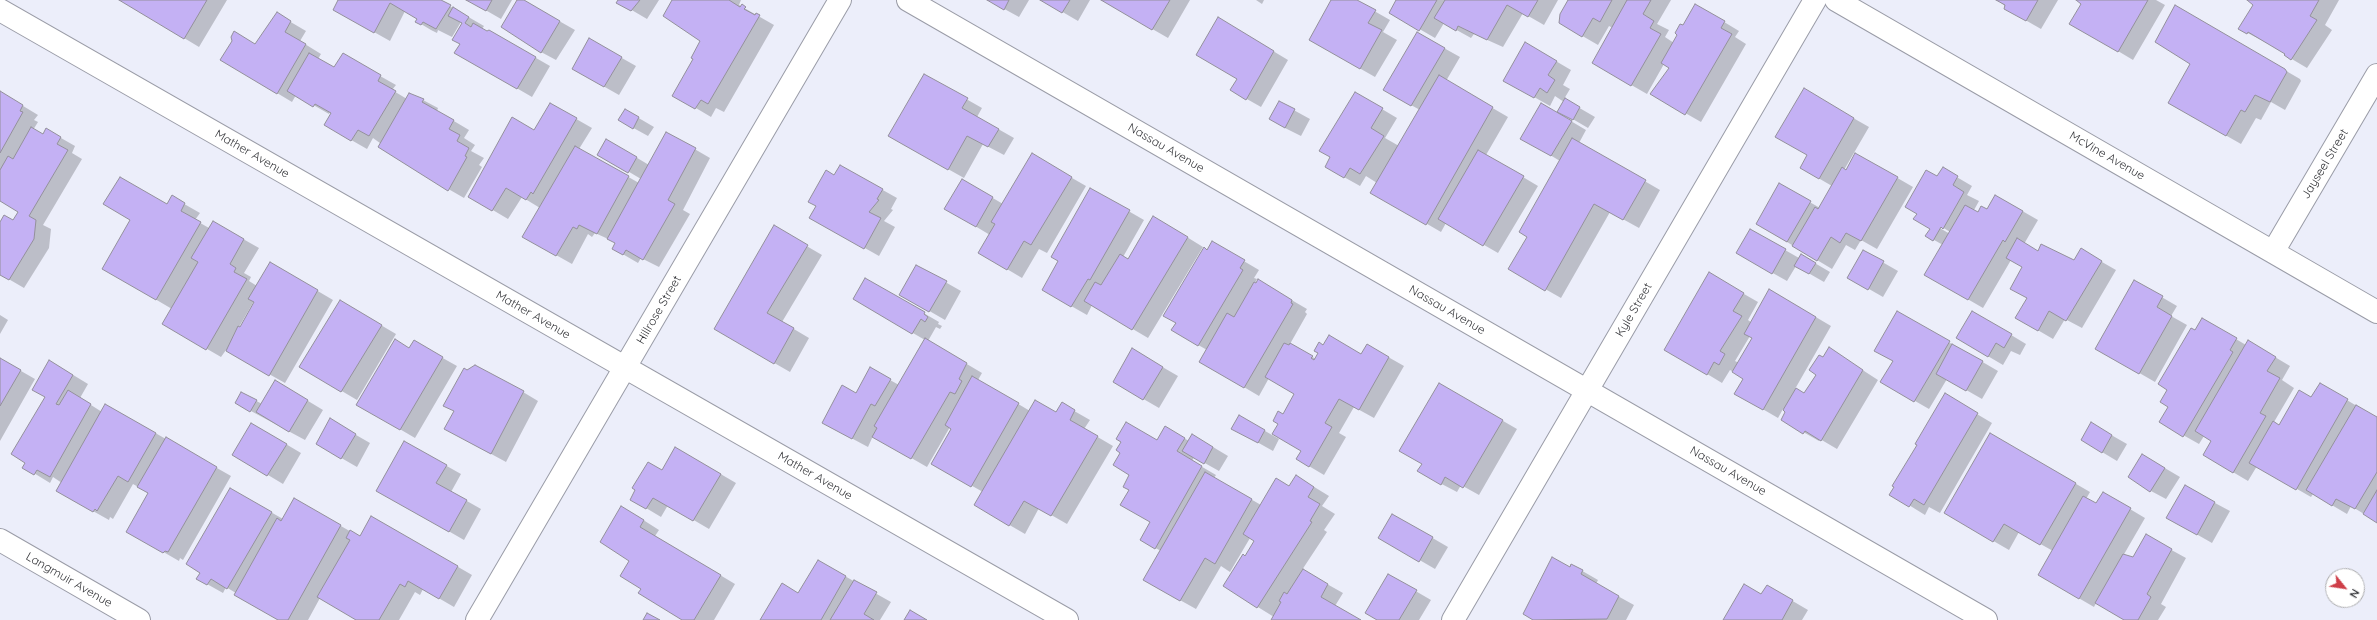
<!DOCTYPE html>
<style>
body{margin:0}
#map{position:relative;width:2377px;height:620px;overflow:hidden;background:#eceefa;font-family:Quicksand,sans-serif}
canvas{display:block}
.north{position:absolute;left:2325px;top:568px;width:40px;height:40px;box-sizing:border-box;background:#fff;border:1px solid #aeaeb0;border-radius:50%;rotate:120deg;font-size:11px;font-weight:700;line-height:16px;text-align:center;color:#343539}
.north::after{content:'';display:block;margin:auto;width:14px;height:18px;background:#ce3e48;clip-path:polygon(50% 0,100% 100%,50% 72%,0 100%)}
</style>
<div id="map">
<canvas width="2377" height="620"></canvas>
<div class="north">N</div>
</div>
<script>
const g = document.querySelector('canvas').getContext('2d');
g.lineJoin = 'round';
function fillPath(path, color) { g.fillStyle = color; g.fill(path, 'evenodd'); }
const poly = rows => new Path2D(rows.map(r => 'M' + r).join(''));
function strokePath(path, color, width, dash) { g.strokeStyle = color; g.lineWidth = width; g.lineCap = dash ? 'butt' : 'round'; g.setLineDash(dash || []); g.stroke(path); }
function write(font, color, halo, rows, align = 'center') {
  g.font = font + ' Quicksand,sans-serif'; g.lineWidth = 3; g.setLineDash([]); g.textBaseline = 'middle'; g.strokeStyle = halo; g.fillStyle = color; for (const [text, x, y, turn = 0] of rows) {
    g.save(); g.translate(x, y); g.rotate((+turn || 0) * Math.PI / 180); g.textAlign = isNaN(turn) ? turn : align; if (halo) g.strokeText(text, 0, 0); g.fillText(text, 0, 0); g.restore();
  }
}
fillPath(poly([
 [121,0,227,0,199,47],
 [339,0,439,0,484,26,482,29,488,33,489,31,550,66,532,97,456,53,461,44,463,23,461,22,452,37,438,30,437,33,431,30,416,21,418,18,405,11,390,41,349,18],
 [468,0,512,0,501,19],
 [518,0,522,0,575,30,556,60,541,52],
 [619,0,659,0,647,19,618,2],
 [673,0,741,0,739,5,774,25,724,112,716,108,711,117,674,95,695,59,701,41],
 [988,0,1029,0,1019,17],
 [1042,0,1090,0,1078,21],
 [1102,0,1190,0,1168,38],
 [1256,0,1264,0,1262,4],
 [1332,0,1355,0,1390,20,1383,32,1397,40,1375,77,1310,40],
 [1397,0,1558,0,1544,25,1523,13,1503,47,1474,34,1471,38,1444,23,1435,38,1390,12],
 [1569,0,1671,0,1657,24,1669,30,1665,37,1674,43,1696,5,1739,31,1735,37,1746,44,1701,122,1652,94,1670,68,1664,64,1647,94,1593,63,1613,28,1609,26,1598,45,1560,23],
 [1997,0,2058,0,2041,29,2020,17],
 [2078,0,2156,0,2165,5,2133,60,2071,23,2082,4],
 [2248,0,2339,0,2325,25,2332,30,2307,68,2285,55,2286,53,2240,29,2255,5],
 [2176,7,2300,79,2301,81,2285,110,2271,102,2261,120,2256,118,2241,144,2169,103,2191,64],
 [277,14,306,31,300,41,321,54,318,59,334,68,343,55,396,85,392,90,407,99,423,100,438,108,437,111,469,130,464,138,475,145,471,151,484,158,479,165,482,167,464,198,405,164,406,162,373,138,367,149,325,125,332,113,330,112,329,114,296,95,292,102,277,93,256,45],
 [1233,27,1288,60,1261,107,1231,90,1238,78],
 [1417,33,1460,57,1446,81,1508,117,1486,155,1538,186,1498,253,1446,223,1441,232,1372,192,1377,183,1366,176,1360,186,1326,167,1332,157,1355,93,1397,118,1385,138,1399,146,1420,110,1384,90],
 [590,40,636,66,619,95,573,69],
 [1525,43,1571,70,1563,85,1570,89,1564,99,1595,117,1588,128,1559,111,1564,102,1555,96,1550,106,1504,80],
 [924,75,982,108,977,117,1014,138,1004,155,983,144,964,178,889,136],
 [1804,90,1869,127,1844,170,1846,171,1856,154,1913,187,1877,249,1861,240,1855,250,1846,245,1832,269,1757,224,1780,185,1820,208,1832,186,1801,168,1809,155],
 [0,92,38,115,34,120,38,122,33,130,43,135,47,130,75,146,72,153,82,159,43,225,51,229,49,248,24,288,0,274,0,224,13,221,19,211,0,200],
 [1279,102,1310,119,1301,136,1285,128],
 [550,104,592,128,579,149,639,183,641,179,599,154,607,140,649,165,667,133,710,158,683,210,690,214,659,267,641,258,638,263,614,249,617,243,595,233,592,237,588,234,572,264,524,237,540,208,522,197,508,219,469,196,534,131],
 [1542,104,1586,130,1579,143,1660,190,1639,228,1610,212,1561,298,1510,269,1528,236,1560,161,1522,138],
 [625,110,654,127,648,136,619,120],
 [1032,155,1086,186,1047,253,1039,249,1022,278,980,253,990,235,945,208,962,180,1003,204],
 [840,166,897,198,891,209,893,210,884,221,895,227,879,256,810,217],
 [1943,169,1972,186,1967,195,1979,201,1974,210,1978,213,1987,211,1996,196,2038,220,2024,244,2038,252,2074,261,2081,250,2116,270,2082,328,2065,319,2053,339,2017,318,2028,298,2024,267,2011,260,1983,308,1926,275,1943,245,1927,236,1931,229,1938,178],
 [1939,225,1950,232,1950,234,1938,227],
 [1090,189,1144,220,1123,257,1128,260,1169,226,1203,247,1148,338,1092,305,1087,315,1043,290,1059,260],
 [172,197,200,213,195,220,209,228,213,222,259,248,244,273,251,277,249,281,257,286,270,263,333,300,285,383,226,350,221,357,164,324,172,309,104,269,167,205],
 [254,301,256,302,241,328,239,327],
 [774,227,822,255,782,322,809,338,790,372,715,329],
 [1750,230,1799,258,1801,255,1830,272,1824,282,1796,266,1787,281,1737,253],
 [1213,243,1259,270,1254,278,1257,279,1255,283,1256,284,1259,281,1307,309,1305,312,1307,314,1290,344,1316,359,1324,346,1362,355,1367,345,1404,366,1374,418,1354,407,1339,433,1346,437,1324,475,1297,459,1302,450,1279,423,1296,393,1269,378,1259,396,1200,361,1207,350,1172,330],
 [1863,251,1898,271,1883,297,1862,285],
 [917,266,961,291,945,320,900,294],
 [1709,274,1758,302,1748,320,1752,323,1770,290,1831,326,1795,389,1805,394,1830,349,1878,380,1837,449,1820,439,1819,441,1782,420,1787,411,1783,409,1778,418,1735,393,1744,378,1730,370,1722,383,1666,349],
 [1750,336,1753,338,1739,363,1735,361],
 [865,279,939,322,938,324,942,326,940,329,936,327,928,341,982,373,978,380,1030,411,1056,414,1062,404,1090,420,1084,429,1113,446,1067,524,1039,508,1025,534,975,505,983,492,933,464,953,429,950,427,927,467,873,436,868,447,838,431,870,369,899,385,925,340,854,299],
 [2134,281,2177,306,2171,316,2187,325,2155,382,2096,348],
 [340,301,396,334,357,400,301,367],
 [1897,312,1998,371,1982,399,1947,379,1929,409,1882,382,1894,361],
 [1973,312,2026,344,2020,355,2011,351,2003,365,1957,338],
 [0,315,8,320,0,334],
 [2202,319,2246,345,2248,341,2290,366,2282,380,2294,388,2274,422,2280,426,2312,399,2320,384,2377,418,2377,522,2351,506,2347,514,2313,494,2311,497,2257,466,2248,481,2204,455,2212,441,2204,436,2199,444,2160,422,2169,406,2168,390],
 [414,342,457,366,415,438,357,404,410,349],
 [1133,350,1178,376,1159,408,1114,382],
 [0,359,35,379,0,441],
 [65,370,88,384,80,398,102,412,106,405,231,476,183,560,180,558,179,561,127,531,149,493,133,484,113,519,110,517,109,520,57,491,62,483,53,477,50,483,24,467],
 [275,381,323,410,305,440,236,403,242,393,262,404],
 [1439,384,1517,429,1479,495,1461,485,1457,492,1434,480,1423,463],
 [523,392,538,401,506,462,460,437,455,411],
 [1945,395,1992,423,1940,513,1929,507,1925,515,1891,494],
 [1239,416,1279,439,1273,451,1232,428],
 [330,420,370,443,357,467,317,444],
 [252,424,301,453,283,484,233,454],
 [1166,428,1189,441,1208,444,1228,456,1219,471,1194,457,1192,461,1216,475,1214,478,1261,505,1289,487,1311,485,1329,496,1322,506,1335,514,1324,530,1327,532,1302,570,1343,593,1335,606,1360,620,1272,620,1274,617,1224,586,1256,541,1250,538,1230,572,1221,566,1196,609,1144,580,1161,551,1141,540,1151,521,1158,441],
 [2106,432,2127,444,2117,461,2102,452],
 [1990,434,2090,492,2086,499,2096,505,2103,493,2145,518,2123,556,2133,558,2146,536,2186,558,2161,604,2166,607,2158,620,2126,620,2096,603,2094,607,2039,575,2053,551,2019,532,2009,550,1945,513],
 [404,442,461,474,451,492,481,509,464,540,377,490],
 [676,448,736,483,709,529,668,505,661,517,631,499,662,471],
 [2158,464,2180,477,2166,499,2151,491],
 [2185,487,2230,511,2212,543,2168,518],
 [230,489,283,519,294,499,360,537,372,517,472,575,454,607,423,589,420,595,415,592,399,620,358,620,320,598,308,620,280,620,226,587,223,593,198,579],
 [1393,515,1448,547,1435,569,1380,537],
 [637,516,659,530,655,536,735,584,714,620,684,620,631,560],
 [818,561,891,602,880,620,761,620,799,594],
 [1572,565,1598,580,1596,584,1634,605,1626,620,1535,620,1525,614],
 [1388,575,1431,600,1419,620,1379,620],
 [1767,586,1808,610,1802,620,1724,620,1762,595]
]), '#0003');
const building = poly([
 [119,0,207,0,184,39,119,0],
 [338,0,441,0,451,5,436,29,423,22,421,25,415,22,417,19,390,3,374,33,333,10,338,0],
 [466,0,492,0,486,11,466,0],
 [517,0,524,0,560,21,541,53,501,27,517,0],
 [618,0,640,0,631,11,616,3,618,0],
 [672,0,729,0,740,7,742,4,746,7,744,9,755,15,756,13,760,15,708,104,701,100,695,109,672,96,693,59,691,58,700,41,663,16,672,0],
 [987,0,1009,0,1004,10,987,0],
 [1040,0,1070,0,1062,13,1040,0],
 [1101,0,1170,0,1152,30,1101,0],
 [1331,0,1357,0,1376,10,1368,23,1382,30,1360,69,1309,40,1331,0],
 [1396,0,1437,0,1419,31,1389,13,1396,0],
 [1445,0,1538,0,1528,17,1507,5,1487,40,1458,26,1456,31,1434,18,1445,0],
 [1568,0,1612,0,1600,22,1593,18,1582,37,1559,23,1560,14,1568,0],
 [1627,0,1651,0,1643,14,1654,21,1650,28,1661,34,1631,86,1592,63,1627,0],
 [1996,0,2038,0,2026,21,2004,9,2005,5,1996,0],
 [2076,0,2148,0,2118,52,2069,24,2081,4,2076,0],
 [2247,0,2319,0,2310,16,2317,20,2291,60,2284,55,2285,54,2248,32,2247,34,2238,29,2253,5,2247,0],
 [1695,4,1725,21,1721,28,1732,34,1685,115,1650,94,1669,68,1661,63,1677,35,1675,33,1680,24,1683,25,1695,4],
 [2175,5,2285,69,2287,72,2270,102,2255,95,2245,112,2241,110,2226,136,2168,103,2190,64,2155,42,2175,5],
 [453,7,469,17,465,23,471,27,473,23,487,31,489,30,536,57,517,89,454,53,460,44,452,40,462,23,448,16,453,7],
 [277,12,291,21,285,32,306,44,277,94,220,60,232,41,231,37,234,31,255,44,277,12],
 [1218,17,1274,51,1246,100,1230,90,1237,79,1196,55,1218,17],
 [1417,32,1445,48,1411,106,1383,90,1417,32],
 [589,38,622,57,604,87,572,69,589,38],
 [1525,42,1557,61,1548,75,1555,80,1547,93,1540,88,1534,98,1503,81,1525,42],
 [309,53,334,67,343,53,381,75,378,81,396,91,369,136,358,130,351,141,324,125,331,113,315,104,313,107,287,91,309,53],
 [924,74,968,98,962,108,999,129,988,147,967,136,948,170,888,136,924,74],
 [1439,75,1493,107,1426,225,1370,193,1439,75],
 [1804,88,1854,118,1819,179,1800,168,1807,155,1775,137,1804,88],
 [0,91,23,105,20,111,23,112,0,153,0,91],
 [1355,92,1383,108,1371,128,1384,136,1360,174,1350,168,1344,178,1325,167,1330,157,1319,151,1355,92],
 [409,93,424,99,422,102,454,120,449,129,460,135,457,141,469,148,465,156,467,157,448,191,378,147,409,93],
 [1565,98,1580,107,1573,120,1557,112,1565,98],
 [1279,101,1295,109,1285,128,1269,119,1279,101],
 [550,103,577,118,533,194,531,192,526,200,506,188,492,211,468,197,512,117,534,130,550,103],
 [1541,103,1572,121,1551,156,1520,139,1541,103],
 [625,109,639,117,633,129,618,120,625,109],
 [31,127,43,134,46,128,61,137,57,144,68,150,29,216,36,220,34,239,9,280,0,275,0,222,4,215,13,220,18,212,0,201,0,170,8,156,13,159,31,127],
 [666,132,696,148,668,200,675,204,643,260,626,250,623,255,612,249,615,243,607,239,666,132],
 [1572,138,1646,180,1623,220,1594,204,1545,291,1508,269,1527,237,1519,232,1572,138],
 [606,139,637,157,628,173,597,155,606,139],
 [575,146,629,176,597,234,579,225,577,229,573,227,556,256,522,237,575,146],
 [1478,150,1524,176,1483,246,1438,219,1478,150],
 [1032,153,1072,177,1031,245,1024,241,1007,270,978,253,995,224,991,222,1032,153],
 [1855,153,1898,177,1861,241,1846,233,1840,243,1831,237,1817,261,1792,246,1815,207,1818,209,1842,167,1846,170,1855,153],
 [840,165,883,189,877,199,879,200,869,212,881,218,864,249,809,218,816,206,808,202,826,170,834,175,840,165],
 [1943,167,1958,176,1953,185,1964,192,1943,229,1941,227,1933,241,1925,236,1930,229,1913,219,1917,214,1905,207,1926,170,1937,176,1943,167],
 [120,177,167,204,172,195,185,203,181,211,201,222,156,300,102,269,130,220,103,204,120,177],
 [962,179,993,197,976,227,944,209,962,179],
 [1779,183,1811,201,1787,242,1756,224,1779,183],
 [1090,188,1130,210,1090,280,1088,279,1071,307,1042,290,1058,261,1051,257,1090,188],
 [1995,195,2023,211,2005,242,2003,240,1968,300,1924,275,1965,205,1978,212,1981,206,1987,209,1995,195],
 [1153,216,1188,237,1132,330,1084,301,1095,282,1101,285,1120,254,1128,259,1153,216],
 [213,221,244,239,230,264,236,268,234,272,247,279,206,350,162,324,198,262,191,258,213,221],
 [774,225,808,245,767,313,794,328,774,364,714,329,774,225],
 [1750,229,1786,249,1772,274,1736,253,1750,229],
 [2017,238,2038,251,2041,244,2074,260,2081,248,2102,261,2066,321,2049,311,2038,331,2015,318,2027,298,2010,289,2022,267,2006,258,2017,238],
 [1212,241,1245,260,1240,268,1243,270,1198,346,1171,330,1176,323,1163,316,1204,247,1207,250,1212,241],
 [1863,250,1884,261,1868,290,1847,278,1863,250],
 [1801,254,1816,263,1809,274,1794,266,1801,254],
 [270,262,318,290,269,376,226,351,238,326,240,327,254,302,248,299,270,262],
 [916,265,947,281,929,312,899,295,916,265],
 [1709,272,1744,293,1733,311,1742,316,1720,351,1725,354,1719,365,1714,362,1707,375,1664,350,1709,272],
 [865,278,925,312,924,314,928,317,925,322,921,319,912,334,853,299,865,278],
 [1258,279,1292,300,1291,303,1293,304,1244,388,1199,362,1227,313,1234,317,1254,282,1256,283,1258,279],
 [2134,280,2163,296,2157,307,2172,316,2139,374,2095,349,2134,280],
 [1769,289,1816,317,1763,410,1734,394,1743,379,1732,372,1752,338,1744,334,1769,289],
 [340,300,382,325,341,392,299,367,340,300],
 [1897,311,1950,341,1914,402,1880,382,1893,361,1874,351,1897,311],
 [1972,311,2012,334,2004,348,1996,343,1988,357,1956,338,1972,311],
 [2202,318,2237,338,2230,350,2233,352,2183,437,2159,422,2168,407,2160,402,2167,390,2158,384,2191,328,2195,330,2202,318],
 [1329,335,1361,354,1367,344,1389,357,1359,410,1339,399,1325,423,1332,427,1309,467,1296,459,1301,451,1272,434,1278,424,1273,421,1278,411,1283,414,1294,394,1265,377,1284,343,1289,345,1290,343,1313,356,1311,358,1314,360,1318,353,1314,351,1319,342,1323,345,1329,335],
 [925,338,967,363,959,379,962,381,955,394,950,392,911,459,872,437,877,428,874,426,925,338],
 [395,339,409,348,414,340,443,357,400,430,356,405,395,339],
 [2248,340,2276,357,2267,371,2280,378,2260,413,2266,416,2233,473,2203,455,2211,441,2195,431,2248,340],
 [1952,344,1983,361,1966,391,1936,374,1952,344],
 [1829,347,1863,370,1821,441,1805,431,1803,434,1781,420,1785,412,1783,410,1796,388,1804,393,1816,375,1809,370,1819,355,1823,357,1829,347],
 [1132,348,1163,367,1143,400,1113,382,1132,348],
 [0,358,21,370,0,406,0,358],
 [49,360,73,375,56,404,59,405,68,390,91,404,50,477,37,470,34,475,22,468,25,463,11,454,45,397,32,390,49,360],
 [475,365,524,391,491,454,444,429,454,411,443,406,464,368,467,370,475,365],
 [870,367,891,379,875,406,871,404,852,439,822,423,842,385,856,393,870,367],
 [972,376,1019,403,971,487,931,464,951,429,945,425,972,376],
 [275,380,308,400,289,432,256,412,275,380],
 [1439,383,1503,420,1463,488,1445,477,1441,485,1417,471,1422,464,1399,451,1439,383],
 [2320,383,2348,399,2296,490,2249,463,2273,421,2279,425,2299,390,2311,397,2320,383],
 [241,392,257,400,250,412,235,403,241,392],
 [1945,393,1978,413,1924,505,1914,499,1909,507,1889,495,1894,487,1892,486,1917,445,1915,444,1945,393],
 [1035,400,1056,412,1062,402,1075,410,1070,420,1098,436,1051,516,1024,501,1009,526,974,505,1035,400],
 [105,404,156,433,128,482,118,476,97,511,95,509,93,512,56,491,105,404],
 [2356,405,2377,417,2377,472,2355,509,2336,499,2332,506,2306,490,2356,405],
 [1239,415,1265,430,1258,443,1231,429,1239,415],
 [330,418,356,434,341,459,316,444,330,418],
 [1126,422,1157,440,1165,426,1185,438,1177,451,1202,466,1155,549,1140,540,1150,522,1120,505,1129,490,1123,487,1129,475,1113,465,1120,453,1116,450,1121,442,1116,439,1126,422],
 [2091,422,2112,435,2102,453,2081,440,2091,422],
 [251,423,287,444,267,476,232,455,251,423],
 [1990,433,2076,483,2040,545,2004,524,1993,542,1944,513,1990,433],
 [1192,434,1213,447,1204,464,1182,451,1192,434],
 [166,437,217,467,168,552,165,551,163,553,126,532,148,493,137,487,166,437],
 [404,441,447,465,436,483,467,500,449,532,376,491,404,441],
 [675,447,721,474,693,521,653,498,646,509,630,500,635,490,632,488,648,462,662,470,675,447],
 [2142,454,2165,468,2150,492,2128,477,2142,454],
 [1205,472,1252,499,1215,564,1205,558,1180,601,1143,580,1205,472],
 [1296,475,1314,487,1308,497,1320,504,1310,521,1312,522,1257,608,1223,586,1243,554,1245,556,1254,541,1243,534,1276,478,1289,486,1296,475],
 [2185,485,2215,502,2197,535,2166,518,2185,485],
 [230,488,272,512,227,589,211,579,207,585,196,579,200,573,186,564,230,488],
 [2377,490,2377,523,2363,514,2377,490],
 [2103,492,2131,508,2079,599,2038,575,2083,496,2096,503,2103,492],
 [294,498,341,525,288,620,278,620,234,595,277,518,281,521,294,498],
 [621,506,644,520,640,527,721,575,694,620,682,620,638,593,641,589,620,576,629,561,600,542,621,506],
 [1392,514,1433,537,1419,562,1378,538,1392,514],
 [371,516,458,566,439,599,408,581,405,587,400,584,379,620,356,620,317,597,350,540,346,538,350,530,360,536,371,516],
 [2146,534,2172,549,2147,594,2151,597,2138,620,2124,620,2095,603,2123,554,2133,557,2146,534],
 [1552,557,1570,567,1571,564,1583,570,1581,574,1619,596,1607,619,1533,620,1523,614,1552,557],
 [818,560,846,576,821,620,760,620,782,583,798,593,818,560],
 [1303,569,1328,584,1321,597,1361,620,1271,620,1281,602,1279,601,1284,592,1287,594,1303,569],
 [1388,574,1417,590,1399,620,1377,620,1365,613,1388,574],
 [854,580,877,592,864,614,874,620,830,620,854,580],
 [1744,584,1761,594,1767,585,1793,600,1782,620,1723,620,1744,584],
 [910,610,927,620,904,620,910,610],
 [647,613,660,620,643,620,647,613]
]);
fillPath(building, '#c4b1f4');
strokePath(building, '#93909b', 1);
const minor = poly([
 [908,0,1986,620],
 [1836,0,2377,312],
 [0,10,1067,620],
 [2273,252,2377,75],
 [0,540,139,620],
 [477,620,840,0],
 [1453,620,1815,0]
]);
strokePath(minor, '#9a9ca7', 24);
strokePath(minor, '#fff', 22);
write('12px', '#343539', '#fff', [
 ["Nassau Avenue",1166,148,30],
 ["Mather Avenue",252,154,30],
 ["McVine Avenue",2107,156,30],
 ["Jayseel Street",2325,164,-59],
 ["Hillrose Street",659,310,-60],
 ["Nassau Avenue",1447,310,30],
 ["Kyle Street",1634,310,-60],
 ["Mather Avenue",533,315,30],
 ["Nassau Avenue",1728,471,30],
 ["Mather Avenue",815,476,30],
 ["Langmuir Avenue",69,580,30]
]);
</script>
